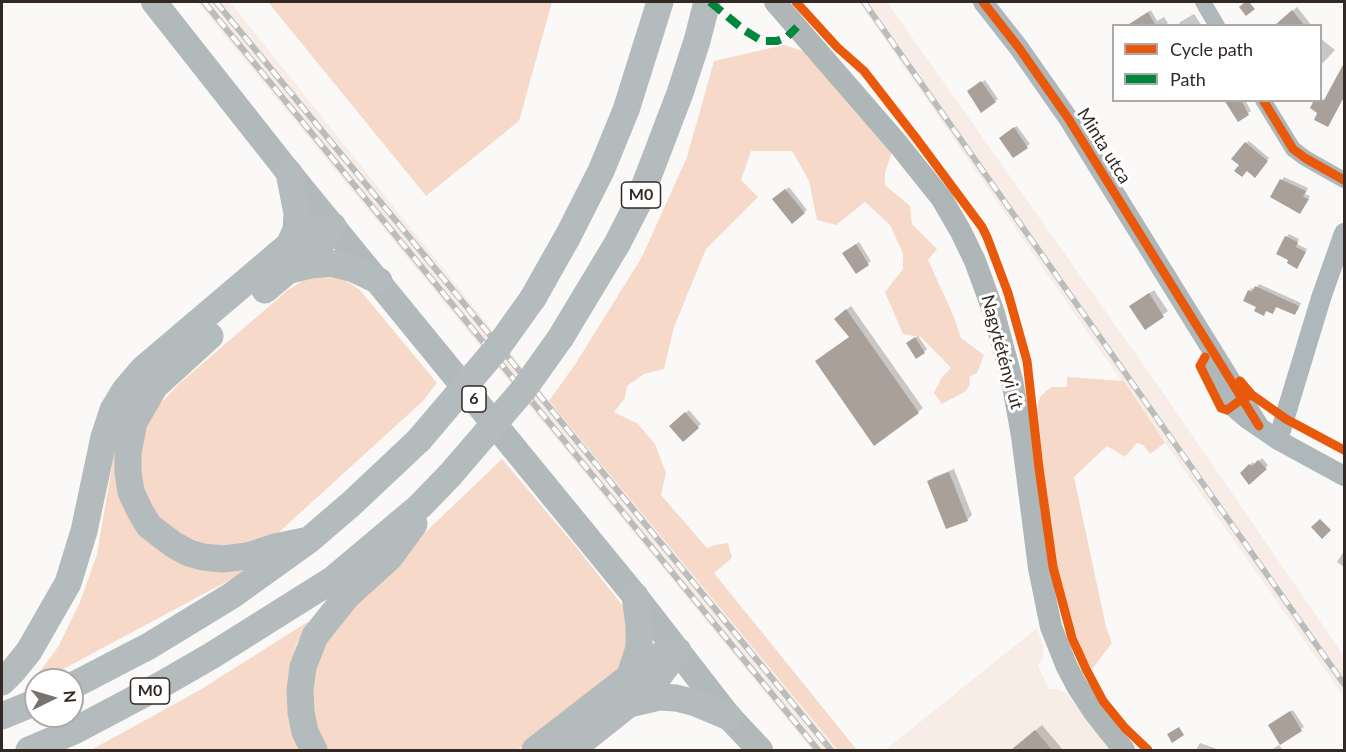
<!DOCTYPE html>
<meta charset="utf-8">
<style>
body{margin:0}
#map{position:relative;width:1346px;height:752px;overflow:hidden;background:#fbf9f7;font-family:Lato,sans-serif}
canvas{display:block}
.frame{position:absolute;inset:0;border:3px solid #322924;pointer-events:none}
.legend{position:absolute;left:1112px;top:24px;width:210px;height:78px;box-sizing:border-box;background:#fff;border:2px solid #ada9a7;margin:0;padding:8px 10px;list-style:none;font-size:18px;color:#322924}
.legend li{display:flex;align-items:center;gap:12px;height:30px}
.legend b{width:30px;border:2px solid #ada9a7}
.north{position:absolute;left:24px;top:668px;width:60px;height:60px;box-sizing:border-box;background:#fff;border:2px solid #ada9a7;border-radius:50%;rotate:85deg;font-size:16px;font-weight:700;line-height:24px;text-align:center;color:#322924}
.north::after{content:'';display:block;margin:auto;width:21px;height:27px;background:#78726e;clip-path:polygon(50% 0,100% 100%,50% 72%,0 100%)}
</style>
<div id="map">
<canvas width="1346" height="752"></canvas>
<div class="frame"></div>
<ul class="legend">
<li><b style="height:8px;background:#e8590c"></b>Cycle path</li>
<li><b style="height:8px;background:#00873e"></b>Path</li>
</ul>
<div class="north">N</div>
</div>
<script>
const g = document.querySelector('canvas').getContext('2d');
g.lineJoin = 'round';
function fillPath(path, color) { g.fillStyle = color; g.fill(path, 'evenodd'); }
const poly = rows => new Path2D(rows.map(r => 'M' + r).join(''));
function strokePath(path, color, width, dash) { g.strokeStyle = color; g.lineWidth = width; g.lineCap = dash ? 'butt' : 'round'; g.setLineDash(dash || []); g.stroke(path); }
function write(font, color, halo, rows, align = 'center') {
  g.font = font + ' Lato,sans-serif'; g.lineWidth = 6; g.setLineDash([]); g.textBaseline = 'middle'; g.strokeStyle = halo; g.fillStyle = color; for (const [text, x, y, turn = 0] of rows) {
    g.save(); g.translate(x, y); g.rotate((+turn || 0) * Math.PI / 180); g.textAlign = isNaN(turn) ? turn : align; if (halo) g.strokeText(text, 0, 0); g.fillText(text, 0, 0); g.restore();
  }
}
fillPath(poly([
 [197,2,230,2,549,401,838,750,812,750],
 [859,2,887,2,1164,394,1344,656,1344,697,1092,339],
 [1037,628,1044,647,1043,657,1038,666,1049,689,1057,689,1067,693,1110,750,885,750]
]), '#f8ede6');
fillPath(poly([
 [268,2,552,2,519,121,426,196],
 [784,45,812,54,893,149,885,173,885,185,910,206,912,224,937,249,928,260,954,317,961,338,984,355,977,373,969,377,970,384,966,391,942,404,934,393,942,377,951,368,921,337,903,334,885,292,903,269,903,253,890,225,865,202,836,225,817,220,809,181,792,151,751,151,741,180,758,197,706,249,674,327,664,369,644,374,627,386,625,398,614,412,638,424,655,444,666,473,661,495,707,548,715,545,728,543,732,558,714,573,857,750,838,750,549,401,576,363,642,257,687,157,714,61],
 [312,275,340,277,359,289,437,383,423,401,277,534,267,546,206,547,176,536,156,516,142,493,137,467,141,434,154,410,181,382,288,290],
 [1067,377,1124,381,1165,443,1150,454,1143,445,1137,443,1125,457,1107,446,1074,477,1106,627,1112,643,1092,669,1085,658,1070,618,1057,573,1036,410,1040,397,1047,390,1052,387,1067,387],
 [116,442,133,519,250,569,43,680,36,680,36,684,27,689,58,647,80,602,97,554],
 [502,459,577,548,623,606,633,630,619,673,517,750,326,750,313,722,307,684,324,635,344,610],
 [309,621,296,645,288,680,289,711,301,750,91,750,200,690]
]), '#f6d9c9');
fillPath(poly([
 [1297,7,1312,26,1275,26,1276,25],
 [1151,10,1157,21,1164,17,1168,23,1166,25,1139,26,1139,18],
 [1194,14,1202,26,1178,26,1180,22],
 [1320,38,1335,50,1320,66],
 [1344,69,1344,96,1330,123,1320,98,1326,101],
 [985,80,998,99,995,101,971,89],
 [1226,100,1245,100,1251,111,1238,120],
 [1017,126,1030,144,1027,146,1003,135],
 [1249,141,1269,158,1257,173,1247,169,1241,165,1246,143],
 [1284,177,1308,188,1305,194,1310,196,1302,210,1282,180],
 [789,187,807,210,804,212,777,197],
 [1289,234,1299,239,1297,244,1307,249,1299,264,1286,237],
 [859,242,871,261,856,272,844,253],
 [1259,284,1301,303,1298,310,1295,313,1277,305,1273,312,1267,310,1263,314,1249,291,1252,288,1255,290],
 [1154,290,1168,311,1145,328,1136,302],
 [851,306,923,408,918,412,850,337,840,315],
 [918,336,927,349,924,352,910,341],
 [689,410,701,424,683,440,671,426],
 [1262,458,1268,465,1249,483,1242,473,1253,462,1255,465],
 [954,469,972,515,967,520,929,481,934,477],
 [1344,551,1344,567,1337,562],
 [1293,710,1304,727,1281,743,1272,723],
 [1042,725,1063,750,1012,750],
 [1200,743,1217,749,1217,750,1196,750],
 [1279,745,1283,750,1270,750,1271,750]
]), '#0003');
fillPath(poly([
 [1245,2,1249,2,1255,9,1246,16,1239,7],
 [1292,10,1305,26,1274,26],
 [1148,12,1156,26,1126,26],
 [1344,63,1344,97,1328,127,1314,120,1317,113,1310,108,1314,100,1324,100],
 [981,81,996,102,981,113,967,91],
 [1224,100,1241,100,1249,115,1238,122],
 [1014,127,1028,148,1013,158,999,138],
 [1245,142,1268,161,1255,178,1247,171,1242,177,1234,171,1239,165,1231,159],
 [1280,179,1306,191,1303,197,1309,199,1300,214,1270,197],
 [785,189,805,213,792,224,772,199],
 [1285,236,1298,242,1296,247,1306,252,1297,269,1287,263,1288,260,1276,254],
 [856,244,869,265,856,274,842,253],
 [1255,286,1299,306,1295,315,1276,307,1273,314,1266,311,1264,316,1254,311,1256,307,1243,301,1248,290,1252,292],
 [1149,293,1164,317,1145,330,1129,306],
 [846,309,919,413,874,446,815,361,849,337,834,319],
 [915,337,925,353,916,359,906,343],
 [685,412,699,428,683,442,669,426],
 [1258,460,1267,469,1249,485,1240,473,1249,464,1252,466],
 [949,472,968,521,946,529,927,481],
 [1320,519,1331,530,1322,539,1311,527],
 [1290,711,1302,731,1280,745,1268,725],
 [1179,727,1184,735,1172,743,1167,734],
 [1035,730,1052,750,1011,750]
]), '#aaa09a');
strokePath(poly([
 [1203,2,1217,26],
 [1263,100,1293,149,1305,158,1344,180]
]), '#aeb7b9', 16);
strokePath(poly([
 [983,2,1019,48,1068,118,1259,426],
 [1210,369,1232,406,1246,418,1278,440,1344,476],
 [1278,440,1321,298,1344,233]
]), '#aeb7b9', 20);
strokePath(poly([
 [775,2,898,144,942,199,961,232,975,261,994,313,1012,380,1022,436,1039,568,1051,627,1067,667,1077,686,1094,712,1124,750]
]), '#aeb6b7', 22);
strokePath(poly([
 [154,2,289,173,635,596,729,717,760,750]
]), '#b1b9bb', 26);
strokePath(poly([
 [289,173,297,213,296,230,289,245],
 [291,270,311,265,331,263,354,269,379,281],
 [265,290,323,241,328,234],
 [533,298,568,236,601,171,626,110,660,2],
 [210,336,155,386,134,422,128,452,128,472,131,492,140,511,149,526,174,545,189,553,203,557,223,559,248,556,275,547,309,540],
 [561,337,617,244,638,203,680,93,697,41,707,2],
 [630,675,639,648,639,625,635,596],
 [2,682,13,671,29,651,68,583,84,531,104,437,113,410,125,390,143,369,289,245,314,230,333,226],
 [72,686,149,646,231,596,309,540,351,504,419,440],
 [629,704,659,697,676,698,696,703,729,717],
 [2,716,36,702],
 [29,750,74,731,159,686,211,656,332,580,420,506,450,475],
 [314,750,305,732,301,712,300,690,303,667,315,636,347,596,390,557,414,524],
 [535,750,655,657,678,651],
 [571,750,629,704,655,681,677,652]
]), '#b3bbbc', 27);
const rail = poly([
 [204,2,818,750],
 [216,2,831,750],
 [864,2,1344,684]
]);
strokePath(rail, '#babdbc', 6);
strokePath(rail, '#fff', 4, [11]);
strokePath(poly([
 [419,440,498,347,533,298],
 [450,475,524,389,561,337]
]), '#b3bbbc', 27);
strokePath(poly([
 [710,2,744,30,762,41,777,41,787,37,797,27]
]), '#00873e', 8, [15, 8]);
strokePath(poly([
 [796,2,837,47,864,71,916,138,982,227,987,237,1008,293,1027,361,1039,468,1053,567,1072,638,1086,669,1103,701,1125,728,1148,750],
 [983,2,1019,48,1068,118,1259,426],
 [1263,100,1293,149,1305,158,1344,180],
 [1205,357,1200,366,1221,408,1227,410,1243,398,1252,395],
 [1240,381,1252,395,1286,419,1344,450]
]), '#e8590c', 9);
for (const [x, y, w] of [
 [641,195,39],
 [474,399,24],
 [150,691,39]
]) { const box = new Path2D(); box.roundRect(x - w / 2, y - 13, w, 26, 4.5); g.fillStyle = '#fff'; g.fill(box); strokePath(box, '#322924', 1.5); }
write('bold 16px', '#322924', null, [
 ["M0",641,195],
 ["6",474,399],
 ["M0",150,691]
]);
write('18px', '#322924', '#fff', [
 ["Minta utca",1104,146,58],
 ["Nagytétényi út",1002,352,75]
]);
</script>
